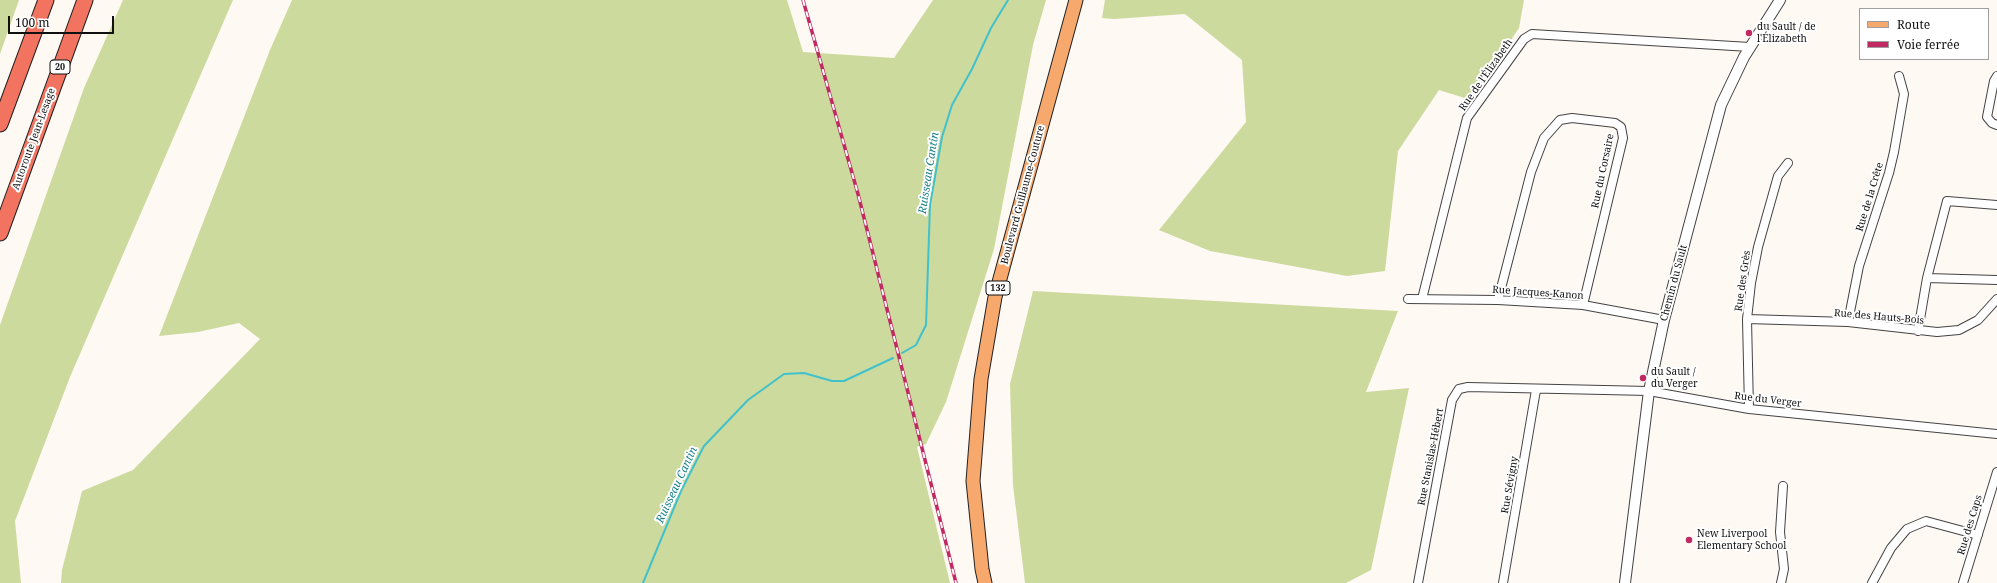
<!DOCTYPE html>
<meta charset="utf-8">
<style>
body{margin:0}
#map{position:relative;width:1997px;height:583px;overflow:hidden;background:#fff9f4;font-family:"Noto Serif",serif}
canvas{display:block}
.legend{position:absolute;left:1859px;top:8px;width:130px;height:52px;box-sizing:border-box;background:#fff;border:1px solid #9f9f9f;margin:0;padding:5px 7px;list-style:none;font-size:12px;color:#101010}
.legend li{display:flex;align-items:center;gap:8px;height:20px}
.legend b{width:20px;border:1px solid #9f9f9f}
.scale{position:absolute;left:8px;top:16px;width:106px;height:18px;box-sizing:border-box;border:2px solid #101010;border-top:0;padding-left:5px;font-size:12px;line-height:14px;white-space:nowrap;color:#101010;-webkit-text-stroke:3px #fff;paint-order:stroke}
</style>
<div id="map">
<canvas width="1997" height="583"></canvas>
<ul class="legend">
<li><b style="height:5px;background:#f6a86d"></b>Route</li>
<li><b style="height:5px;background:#c02961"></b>Voie ferrée</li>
</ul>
<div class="scale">100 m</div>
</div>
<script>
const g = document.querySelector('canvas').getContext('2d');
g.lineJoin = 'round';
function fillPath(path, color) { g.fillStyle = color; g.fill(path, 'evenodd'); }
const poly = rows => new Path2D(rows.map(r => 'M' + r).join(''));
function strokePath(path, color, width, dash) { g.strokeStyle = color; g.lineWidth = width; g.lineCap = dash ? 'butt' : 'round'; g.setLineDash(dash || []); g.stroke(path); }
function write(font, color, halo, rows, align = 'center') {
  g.font = font + ' "Noto Serif",serif'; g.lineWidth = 4; g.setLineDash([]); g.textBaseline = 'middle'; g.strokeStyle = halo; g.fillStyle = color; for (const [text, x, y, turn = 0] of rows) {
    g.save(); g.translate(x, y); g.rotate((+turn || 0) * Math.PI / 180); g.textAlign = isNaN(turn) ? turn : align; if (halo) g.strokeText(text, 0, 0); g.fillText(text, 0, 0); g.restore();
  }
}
fillPath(poly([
 [0,0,19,0,0,54],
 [123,0,233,0,70,377,15,521,21,583,0,583,0,325,84,88],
 [292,0,787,0,803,52,894,58,933,0,1046,0,1033,45,994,249,946,402,926,444,917,447,950,583,61,583,62,570,82,491,133,470,260,339,239,323,198,332,159,336,270,50],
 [1105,0,1524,0,1519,28,1471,100,1439,90,1398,151,1385,271,1347,276,1210,251,1159,230,1246,122,1242,60,1185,14,1114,19,1102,18],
 [1033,291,1398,311,1366,392,1409,388,1371,570,1346,583,1025,583,1013,485,1010,384]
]), '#ccda9d');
strokePath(poly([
 [902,353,916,345,926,325,930,205,942,137,952,105,972,69,991,28,1008,0],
 [643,583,681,491,704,446,748,400,784,374,804,373,832,381,844,381,893,358]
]), '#41c1cc', 2);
const minor = poly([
 [1997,76,1994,81,1987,117,1992,123,1997,125],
 [1927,278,1997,280],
 [1408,299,1498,300,1583,305,1664,320],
 [1422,299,1467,118,1524,39,1532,34,1750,47],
 [1498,300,1531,172,1544,138,1560,120,1572,118,1615,123,1621,127,1623,138,1583,305],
 [1747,319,1848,322,1937,332,1959,330,1978,320,1997,299],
 [1848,322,1859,266,1889,173,1894,152,1904,94,1899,76],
 [1918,331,1927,278,1947,201,1997,205],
 [1749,409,1747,319,1751,283,1758,247,1778,176,1788,163],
 [1418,583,1452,400,1459,389,1468,387,1649,391,1749,409,1997,434],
 [1503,583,1536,390],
 [1781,583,1784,569,1780,532,1783,486],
 [1872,583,1891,548,1907,529,1926,521,1978,535],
 [1963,583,1997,472]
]);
const tertiary = poly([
 [1625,583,1649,391,1664,320,1721,105,1744,57,1780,0]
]);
const primary = poly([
 [985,583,982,569,973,481,981,379,995,297,1076,0]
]);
const motorway = poly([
 [0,124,46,0],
 [0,233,85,0]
]);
strokePath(minor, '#434343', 10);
strokePath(tertiary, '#434343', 12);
strokePath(primary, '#212121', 15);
strokePath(motorway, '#212121', 17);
strokePath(minor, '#fff', 8);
strokePath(tertiary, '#fff', 10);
strokePath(primary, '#f6a86d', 13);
strokePath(motorway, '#f2735f', 15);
const rail = poly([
 [803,0,858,194,956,583]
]);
strokePath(rail, '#c02961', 3.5);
strokePath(rail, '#fff', 2, [6]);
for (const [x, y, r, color] of [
 [1749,33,4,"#c02961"],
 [1643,378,4,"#c02961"],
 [1689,540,4,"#c02961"]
]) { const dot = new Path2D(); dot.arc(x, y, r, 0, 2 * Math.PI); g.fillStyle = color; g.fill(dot); strokePath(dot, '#fff', 1.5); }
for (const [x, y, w] of [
 [60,67,20],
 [998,288,24]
]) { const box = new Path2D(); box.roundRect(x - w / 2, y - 7, w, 14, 3); g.fillStyle = '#fff'; g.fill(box); strokePath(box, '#101010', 1); }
write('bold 9px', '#101010', null, [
 ["20",60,67],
 ["132",998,288]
]);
write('10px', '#101010', '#fff', [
 ["du Sault / de",1757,27],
 ["l'Élizabeth",1757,39],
 ["du Sault /",1651,372],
 ["du Verger",1651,384],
 ["New Liverpool",1697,534],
 ["Elementary School",1697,546]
], 'left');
write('10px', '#101010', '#fff', [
 ["Rue de l'Élizabeth",1486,75,-55],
 ["Autoroute Jean-Lesage",34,139,-70],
 ["Rue du Corsaire",1603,171,-78],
 ["Boulevard Guillaume-Couture",1023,195,-75],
 ["Rue de la Crête",1870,197,-73],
 ["Rue des Grès",1743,281,-82],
 ["Chemin du Sault",1674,283,-75],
 ["Rue Jacques-Kanon",1538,293,4],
 ["Rue des Hauts-Bois",1879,317,5],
 ["Rue du Verger",1768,400,7],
 ["Rue Stanislas-Hébert",1431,457,-79],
 ["Rue Sévigny",1510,485,-80],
 ["Rue des Caps",1970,525,-73]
]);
write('italic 11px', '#19808c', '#fff', [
 ["Ruisseau Cantin",929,173,-81],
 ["Ruisseau Cantin",677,485,-65]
]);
</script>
